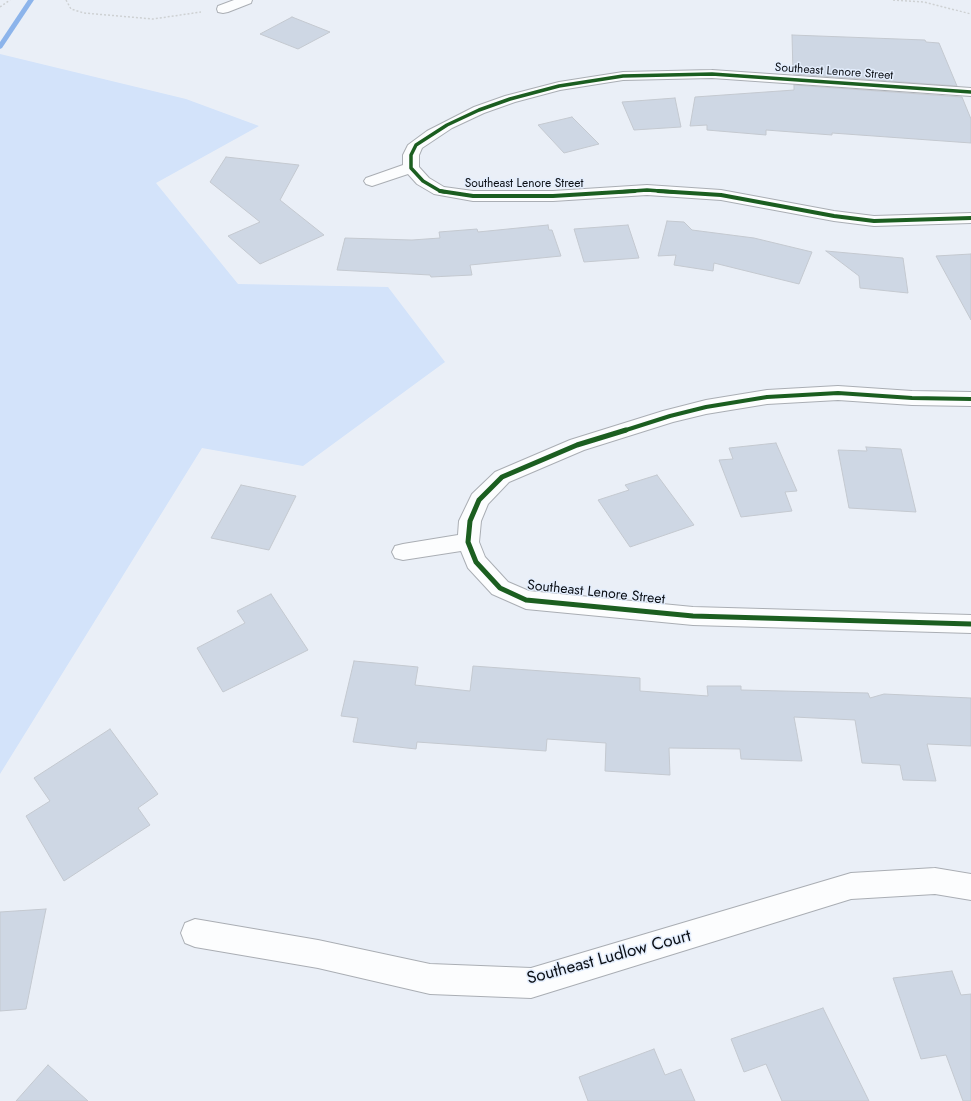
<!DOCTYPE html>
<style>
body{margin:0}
canvas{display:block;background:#eaeff7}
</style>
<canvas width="971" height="1101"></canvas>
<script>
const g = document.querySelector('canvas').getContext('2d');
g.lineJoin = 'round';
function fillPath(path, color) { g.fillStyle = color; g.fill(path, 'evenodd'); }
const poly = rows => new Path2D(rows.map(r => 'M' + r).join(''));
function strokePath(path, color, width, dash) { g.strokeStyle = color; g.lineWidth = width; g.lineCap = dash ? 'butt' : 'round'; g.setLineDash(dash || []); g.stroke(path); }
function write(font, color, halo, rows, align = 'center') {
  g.font = font + ' Jost,sans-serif'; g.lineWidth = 3; g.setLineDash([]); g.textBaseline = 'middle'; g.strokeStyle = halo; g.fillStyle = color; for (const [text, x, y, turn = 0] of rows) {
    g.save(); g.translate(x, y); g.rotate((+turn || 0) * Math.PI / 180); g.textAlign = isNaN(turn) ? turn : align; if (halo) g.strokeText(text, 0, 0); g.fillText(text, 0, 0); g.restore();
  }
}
fillPath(poly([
 [0,54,186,99,259,126,156,183,238,284,388,287,445,362,303,466,202,448,0,774]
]), '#d3e3fa');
fillPath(poly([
 [28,0,34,0,2,48,0,49,0,42,28,0]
]), '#8cb4eb');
const building = poly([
 [292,17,330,32,298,49,260,34,292,17],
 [792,35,925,40,926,42,939,43,957,86,793,74,792,35],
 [794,85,962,97,971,119,971,143,832,133,832,135,766,130,766,135,707,130,707,125,690,126,695,97,794,90,794,85],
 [675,98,681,127,634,130,622,102,675,98],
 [572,117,599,144,564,153,538,125,572,117],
 [226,157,299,165,280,200,324,235,260,264,228,236,260,222,210,182,226,157],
 [667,221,684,222,692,230,754,238,812,252,799,284,714,263,713,271,674,265,676,255,658,256,667,221],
 [548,225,549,230,552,230,561,256,470,265,472,275,431,277,430,275,337,270,345,238,412,240,440,238,439,232,477,229,478,232,548,225],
 [628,225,639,258,584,262,574,229,628,225],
 [826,251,903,258,908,293,860,288,859,276,826,251],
 [971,254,971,320,936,256,971,254],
 [776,443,797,491,785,492,792,511,741,517,719,460,733,459,729,448,776,443],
 [866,447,901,449,916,512,849,508,838,450,867,451,866,447],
 [657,475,694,525,630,547,598,500,629,490,625,485,657,475],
 [241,485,296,496,269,550,211,538,241,485],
 [271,594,308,650,223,692,197,648,245,623,237,611,271,594],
 [354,661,418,667,415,685,470,691,473,666,640,678,640,691,708,696,707,686,741,686,741,690,868,693,870,698,884,694,971,698,971,746,927,744,936,781,903,780,900,765,862,763,855,720,794,717,802,761,741,759,740,749,669,748,670,775,605,771,606,743,547,739,546,751,417,742,416,749,353,742,358,718,341,716,354,661],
 [110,729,158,794,138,808,150,825,64,881,26,816,50,801,34,778,110,729],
 [46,909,26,1009,0,1011,0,912,46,909],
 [952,971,961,995,971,994,971,1101,963,1101,946,1055,921,1059,893,978,952,971],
 [823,1008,869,1101,782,1101,766,1064,744,1072,731,1039,823,1008],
 [654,1049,665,1075,681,1069,695,1101,588,1101,579,1077,654,1049],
 [48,1065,88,1101,16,1101,48,1065]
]);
fillPath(building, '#ced7e4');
strokePath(building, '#c4c9d0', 1);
const minor = poly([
 [234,0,252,0,251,3,228,12,223,13,218,12,217,9,218,6,234,0],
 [712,70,971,88,971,96,712,78,623,80,560,90,515,102,484,113,452,128,422,148,419,155,419,167,429,178,444,187,473,191,553,191,647,185,721,190,834,211,874,216,971,213,971,223,874,226,834,221,721,200,647,195,553,201,473,201,434,194,417,184,408,174,372,186,366,184,364,181,366,178,403,165,403,155,408,145,427,131,474,107,505,96,559,82,623,72,712,70],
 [838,386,912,391,971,392,971,406,912,405,838,400,767,404,706,414,673,422,584,450,509,482,488,504,481,521,479,542,485,557,508,582,529,591,693,607,971,615,971,633,693,625,526,609,492,594,468,568,461,551,403,560,395,558,392,552,395,546,403,544,458,535,459,521,472,494,495,472,570,440,663,411,706,400,767,390,838,386],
 [935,868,971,874,971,900,935,894,851,899,531,998,430,994,318,968,195,947,185,943,181,933,185,923,195,919,318,940,430,964,531,968,851,873,935,868]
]);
strokePath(minor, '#aaaeb4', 2);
strokePath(poly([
 [66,0,71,9,84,13,153,19,201,12],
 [893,0,924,2,971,14],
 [0,7,10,0]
]), '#ced1d3', 1.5, [2, 2]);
fillPath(minor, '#fcfdfe');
strokePath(poly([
 [445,192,440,191,423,181,411,168,411,155,416,145,447,125,479,110,510,99,559,86,623,76,712,74,971,92],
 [619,192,647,190,673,192]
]), '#1b5e20', 3.5);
strokePath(poly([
 [440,191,473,196,553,196,635,191],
 [658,191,721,195,834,216,874,221,971,218],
 [623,431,670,416,706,407,767,397,838,393,912,398,971,399]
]), '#1b5e20', 4);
strokePath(poly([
 [626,430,577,445,502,477,479,500,470,521,468,542,476,562,500,588,526,600,693,616,971,624]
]), '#1b5e20', 5);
write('12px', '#0a0e14', '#e4eefd', [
 ["Southeast Lenore Street",834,72,4],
 ["Southeast Lenore Street",524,184]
]);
write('14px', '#0a0e14', '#e4eefd', [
 ["Southeast Lenore Street",596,593,6]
]);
write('17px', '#0a0e14', '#e4eefd', [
 ["Southeast Ludlow Court",609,958,-15]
]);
</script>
